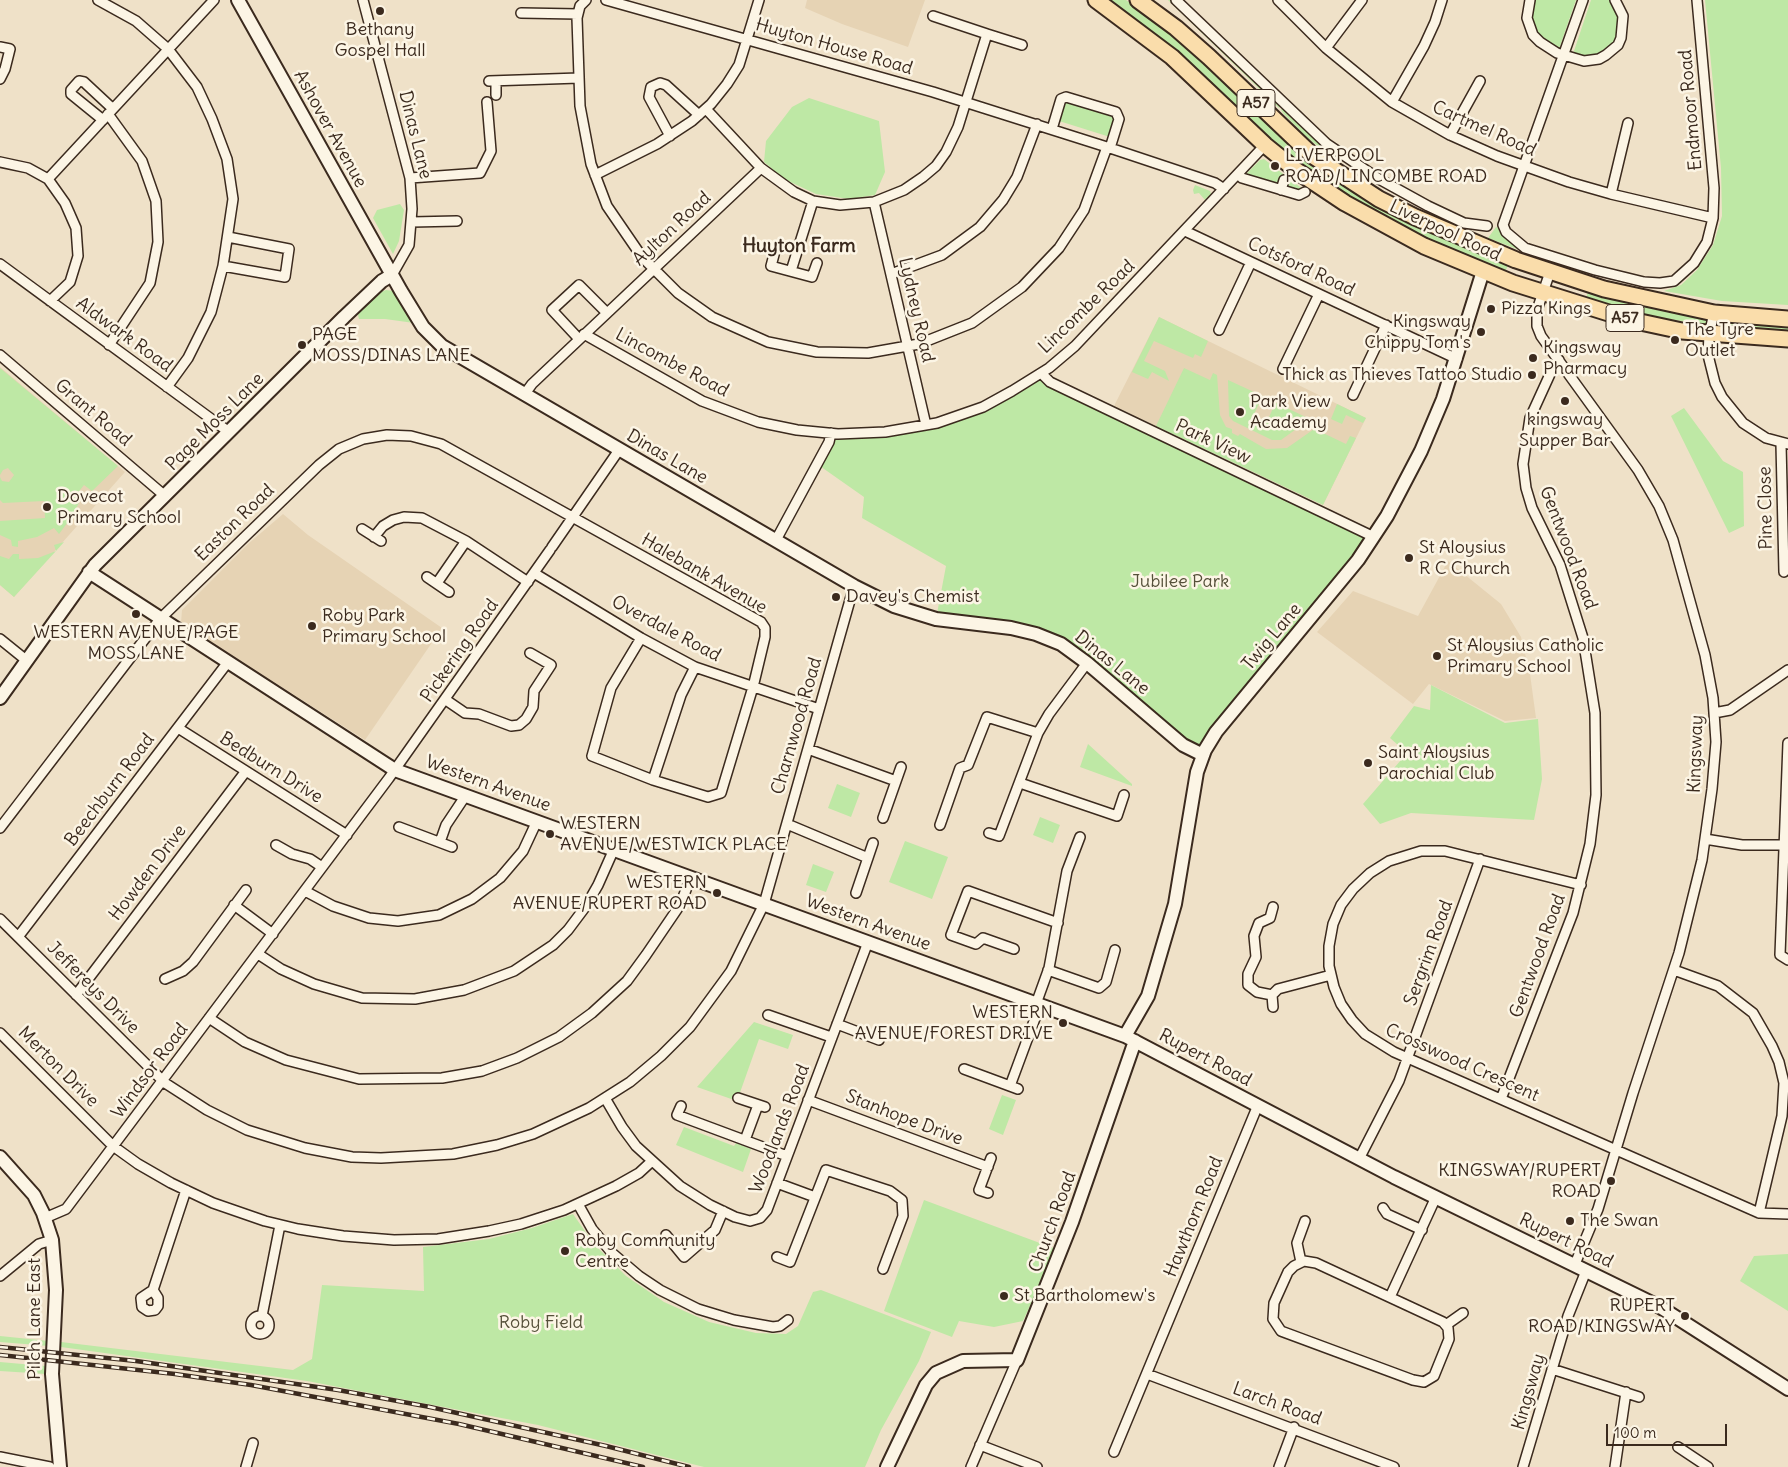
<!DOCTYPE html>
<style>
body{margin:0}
#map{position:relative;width:1788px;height:1467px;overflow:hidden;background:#efe1c8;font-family:Delius,sans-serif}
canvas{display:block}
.scale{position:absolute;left:1606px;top:1424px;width:121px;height:22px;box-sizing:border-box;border:2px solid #3b2a1e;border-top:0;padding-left:6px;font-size:15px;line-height:18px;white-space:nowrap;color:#3b2a1e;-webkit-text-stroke:4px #fcf5e5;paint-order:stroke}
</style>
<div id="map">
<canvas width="1788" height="1467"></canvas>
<div class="scale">100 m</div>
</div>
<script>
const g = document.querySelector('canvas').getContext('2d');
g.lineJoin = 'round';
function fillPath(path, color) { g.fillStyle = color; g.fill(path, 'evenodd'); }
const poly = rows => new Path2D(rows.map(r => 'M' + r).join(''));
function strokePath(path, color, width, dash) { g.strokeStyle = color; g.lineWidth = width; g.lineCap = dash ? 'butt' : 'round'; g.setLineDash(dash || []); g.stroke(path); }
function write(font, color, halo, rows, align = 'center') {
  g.font = font + ' Delius,sans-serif'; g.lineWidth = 5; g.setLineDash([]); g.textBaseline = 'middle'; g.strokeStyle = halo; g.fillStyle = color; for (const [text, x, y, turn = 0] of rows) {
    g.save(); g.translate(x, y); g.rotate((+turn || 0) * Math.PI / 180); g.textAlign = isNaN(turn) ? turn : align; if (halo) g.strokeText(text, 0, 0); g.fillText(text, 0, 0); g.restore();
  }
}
fillPath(poly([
 [807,0,925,0,908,47,842,24,805,8],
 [1159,317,1366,418,1323,505,1114,406],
 [0,367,125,472,14,597,0,585],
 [283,514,308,535,442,628,365,740,181,623,182,610,248,544],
 [1448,561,1501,604,1521,637,1530,674,1536,718,1505,721,1429,684,1413,704,1317,632,1353,591,1418,616]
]), '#e6d3b4');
fillPath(poly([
 [1108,0,1126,0,1172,34,1301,154,1509,262,1505,273,1452,252,1373,214,1293,162],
 [1168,0,1172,0,1182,10,1280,107,1279,108],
 [1534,0,1576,0,1559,49,1553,47,1537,34,1530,14],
 [1591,0,1611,0,1613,3,1621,23,1616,41,1598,55,1576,55,1573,54],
 [1705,0,1788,0,1788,305,1722,301,1664,291,1681,285,1697,270,1713,245,1722,216,1721,168],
 [809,98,879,121,885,172,875,195,849,199,816,194,784,179,764,162,766,141,792,107],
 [1069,101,1112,114,1115,120,1110,137,1059,121,1065,103],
 [1282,108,1324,146,1322,149,1307,138,1283,113,1281,110],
 [1264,159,1273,166,1304,190,1297,193,1279,183,1249,178,1247,173,1260,160],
 [1195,185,1210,191,1211,194,1205,200,1199,193,1194,194,1193,190],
 [400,204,404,210,399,241,393,254,373,218,377,210],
 [1496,227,1498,228,1522,251,1488,238],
 [1589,289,1707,319,1708,325,1636,314,1585,301],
 [386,290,394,291,414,323,385,319,359,319,358,315,360,309,378,293],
 [1159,317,1208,341,1201,357,1195,354,1193,358,1154,341,1144,361,1165,371,1169,381,1152,372,1148,379,1132,372],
 [1726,320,1788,325,1788,332,1721,329,1721,324],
 [0,368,118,466,92,491,84,485,76,495,81,499,71,518,59,534,54,528,37,537,18,541,18,547,12,546,11,540,0,535,0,521,45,518,44,501,3,503,0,500,0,477,2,481,9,482,14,475,8,468,3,470,0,475],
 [1184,368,1210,380,1213,373,1217,375,1220,415,1226,427,1232,429,1232,433,1238,436,1240,434,1266,449,1287,448,1317,427,1320,422,1325,424,1321,432,1346,444,1350,436,1356,438,1323,505,1156,426],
 [1041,373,1044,377,1374,537,1203,755,1061,644,936,619,946,566,862,518,864,497,817,464,838,434,903,432,983,407],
 [1228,380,1267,398,1266,400,1261,399,1251,421,1265,426,1274,406,1271,404,1274,402,1310,419,1281,440,1272,440,1233,421,1229,416],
 [1337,404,1366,418,1363,423,1346,415,1342,424,1331,419],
 [1684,408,1723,461,1743,472,1744,526,1729,533,1671,416],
 [64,542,56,551,14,597,0,585,0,556,9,559,13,554,19,554,19,559,38,558,56,551,54,545],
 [1431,685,1505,723,1538,719,1542,779,1534,820,1411,813,1380,824,1363,804,1407,753,1390,738,1414,706,1430,710],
 [1088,744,1132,784,1132,786,1080,767],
 [837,784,860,793,851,817,828,808],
 [1040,817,1060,825,1053,843,1033,835],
 [905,841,948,857,932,899,889,882],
 [813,864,834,872,826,892,806,885],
 [754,1022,793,1035,788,1049,759,1039,737,1101,697,1087],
 [1002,1095,1016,1100,1003,1135,989,1129],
 [684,1127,734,1146,736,1143,751,1149,743,1172,676,1145],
 [924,1200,1056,1249,1023,1321,994,1327,959,1321,952,1337,884,1311],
 [573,1214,594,1244,626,1276,664,1302,709,1322,756,1333,786,1334,798,1326,813,1292,821,1290,931,1332,919,1361,881,1430,865,1467,704,1467,538,1425,307,1381,61,1347,0,1342,0,1336,49,1341,56,1344,61,1342,293,1370,312,1359,322,1285,424,1291,423,1247,489,1239,532,1228],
 [1788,1254,1788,1311,1740,1281,1754,1256],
 [0,1362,45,1366,46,1374,0,1371]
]), '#bee8a5');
const street = poly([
 [98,0,136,21,168,49,197,87,212,119,227,159,233,199,223,266,211,312,188,358,167,387],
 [363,0,410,178,412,209,409,245,392,275],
 [586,0,580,6,577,18,580,106,591,164,607,206,642,257,678,293,712,317,768,342,817,352,868,353,919,344,972,323,1022,287,1059,248,1084,210,1107,147],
 [606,0,933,92,1110,148,1215,183,1224,189],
 [1176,0,1327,144,1379,179,1428,206,1464,223,1487,226],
 [1278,0,1326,48,1392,102,1450,135,1497,156,1569,182,1611,194,1713,218],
 [1530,0,1527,18,1533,35,1540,42,1557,53,1584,61,1599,59,1606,55,1618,45,1621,38,1623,16,1615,0],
 [1583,0,1503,225,1506,232,1525,248,1595,270,1644,282,1660,283,1674,281,1694,263,1707,242,1713,218,1714,188,1697,0],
 [521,13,578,14],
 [933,16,987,34],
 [0,47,10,49,5,69,0,79],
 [1326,48,1362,0],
 [489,81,579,78],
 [496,95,496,81],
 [1392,102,1424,46,1435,22,1442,0],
 [706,109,761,168,794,192,813,201,840,205,874,202,904,190,923,177,936,166,946,152,958,127,987,34,1022,45],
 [108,114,142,161,156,201,158,242,150,283,109,345],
 [103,120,71,94,71,90,79,81,84,82,113,109],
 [1052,129,1061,99,1066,97,1116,112,1119,119,1110,148],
 [1450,135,1480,81],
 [670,136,649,97,651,87,660,83,666,85,699,115],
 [0,162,28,168,48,179,65,203,76,228,78,256,70,282,50,301],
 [1238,174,1242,178,1299,195,1305,192],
 [595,175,657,144,692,121,711,104,727,84,739,65,759,0],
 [410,178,480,173,491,151,487,102],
 [48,179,214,0],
 [1281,190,1284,180],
 [1611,194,1628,123],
 [874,202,926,425],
 [412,222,457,221],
 [1185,231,1457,359],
 [775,251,771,266,812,277,817,263],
 [0,264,229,432],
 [223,266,285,277,289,249,228,237],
 [791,271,813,201],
 [1550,272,1537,310,1537,326,1541,336,1638,470,1659,506,1673,540,1705,655,1713,698,1716,742,1712,789,1702,860,1679,953,1633,1093,1598,1209,1575,1264],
 [891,274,942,255,980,227,1003,200,1017,177,1037,124],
 [1714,313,1709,335,1708,355,1715,383,1722,397,1743,423,1766,438,1788,444],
 [1219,330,1251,262],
 [584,334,702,401,758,422,797,430,838,434,885,432,937,423,983,407,1012,391,1049,368,1075,346,1265,145],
 [579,339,552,310,579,285,607,313],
 [0,355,165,496],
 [1283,369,1319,294],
 [1041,373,1050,382,1374,537],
 [524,395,532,384,761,168],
 [1353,395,1386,325],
 [1781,444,1784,572],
 [362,529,381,541],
 [374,537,383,526,393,520,404,517,422,518,466,541,528,582],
 [776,540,829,442,831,433],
 [552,547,619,450],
 [534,573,641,638,695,667,819,709],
 [427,577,449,592],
 [437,583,466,541],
 [0,639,26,660],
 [446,700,465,713,479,714,511,726,519,725,526,719,533,707,534,691,551,665,530,653],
 [1714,713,1730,710,1788,670],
 [178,728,347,835],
 [1788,743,1780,955,1788,960],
 [808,749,896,781],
 [653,780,681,695,695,667],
 [1020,783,1117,816,1124,795],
 [883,818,901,767],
 [787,824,868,858],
 [940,825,960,768,968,765,987,717,1038,733],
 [399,827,452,847],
 [0,828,160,619,319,465,339,449,363,439,387,435,411,436,441,444,761,622,765,628,765,637,753,687,721,793,708,797,653,780,592,756,611,688,641,638],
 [989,833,999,836,1038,733,1049,714,1087,663],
 [1705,839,1742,845,1783,845],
 [440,842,446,825,466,795],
 [276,845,292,854,310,859,322,867],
 [1581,885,1445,851,1421,851,1389,861,1370,873,1353,889,1341,905,1333,924,1329,946,1329,966,1334,987,1341,1004,1352,1020,1365,1034,1394,1052,1759,1213,1788,1214],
 [305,891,333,906,369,918,398,921,439,915,472,899,500,878,523,851,537,821],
 [856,893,873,843],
 [234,905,273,934],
 [0,919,165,1083,207,1110,247,1130,305,1148,352,1157,381,1158,453,1154,497,1145,533,1134,589,1108,630,1082,661,1056,690,1027,731,971,764,904,854,586],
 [18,937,228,662],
 [1014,949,983,938,976,944,951,935,968,891,1058,923],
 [258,954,281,969,314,984,362,998,415,999,464,990,514,971,553,945,568,930,586,906,598,885,614,849],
 [1048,970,1099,988,1106,982,1115,950],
 [1674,970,1718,986,1753,1013,1772,1046,1779,1062,1784,1083,1782,1116,1759,1213],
 [165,979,183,971,193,962,246,890],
 [76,995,246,771],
 [1272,995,1257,992,1248,985,1248,974,1256,957,1254,936,1259,923,1270,918,1273,907],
 [1036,1004,1049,968,1067,871,1080,837],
 [1273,1007,1272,995,1278,989,1331,975],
 [768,1015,831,1037],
 [209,1018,245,1042,286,1060,359,1079,442,1078,482,1071,517,1058,559,1037,592,1013,627,981,646,955,680,905,691,877],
 [837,1024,879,1040],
 [0,1033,113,1146,138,1164,171,1183,213,1203,265,1221,298,1229,343,1236,394,1240,438,1239,489,1231,521,1224,564,1210,616,1186,639,1173,652,1161],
 [964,1069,1018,1089],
 [1010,1086,1040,1005],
 [605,1098,622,1127,636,1146,680,1186,710,1205,735,1217,750,1221,760,1218,767,1210,868,942],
 [738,1098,765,1107],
 [1501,1099,1573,913,1590,844,1596,795,1595,713,1583,638,1560,565,1532,508,1526,488,1523,464,1530,418,1551,372,1559,360],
 [808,1100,988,1167],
 [681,1106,677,1115,787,1156],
 [745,1140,758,1105],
 [1359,1159,1399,1081,1480,859],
 [777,1183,815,1197],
 [988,1193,979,1190,991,1158],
 [578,1204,592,1229,612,1253,639,1276,660,1290,698,1309,734,1320,773,1327,780,1326,788,1320],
 [1383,1208,1387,1214,1422,1230],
 [45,1218,66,1209,389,778,550,550],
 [666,1235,684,1257,715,1230,723,1211],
 [777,1257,790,1262,826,1170,890,1191,902,1200,903,1216,883,1269],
 [1304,1261,1316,1263,1443,1322,1448,1328,1449,1339,1434,1376,1424,1382,1413,1380,1281,1331,1273,1319,1274,1303,1288,1272,1294,1266,1304,1261],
 [1301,1262,1297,1243,1305,1221],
 [0,1276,39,1244,52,1240],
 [153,1290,158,1298,158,1306,155,1310,148,1311,142,1307,141,1298,153,1290,186,1190],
 [1390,1297,1436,1197],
 [262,1316,280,1225],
 '251 1325a9 9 0 1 1 18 0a9 9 0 1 1-18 0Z',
 [1446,1325,1463,1313],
 [1552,1369,1639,1397],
 [1147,1374,1394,1467],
 [980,1445,1037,1467],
 [1678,1447,1708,1467],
 [1114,1452,1258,1105],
 [0,1457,50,1467],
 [246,1467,253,1443],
 [971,1467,1017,1360],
 [1279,1467,1294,1427],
 [1523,1467,1568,1316,1586,1271],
 [1615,1467,1626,1392]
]);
const secondary = poly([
 [238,0,401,291,423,327,442,346,854,586,894,606,936,619,1011,628,1036,634,1061,644,1087,663,1183,745,1203,755],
 [89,572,395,770,1125,1036,1394,1177,1660,1307,1788,1389],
 [0,698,95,565,344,317,382,281,392,275],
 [1125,1036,1148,996,1175,904,1197,772,1205,750,1216,732,1358,560,1387,516,1421,451,1443,399,1483,271],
 [0,1157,34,1195,43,1213,52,1240,56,1290,52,1374,60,1467],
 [887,1467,926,1385,936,1373,963,1361,1017,1360,1072,1222,1135,1041]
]);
const highway = poly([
 [1096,0,1172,57,1265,145,1297,171,1345,203,1424,246,1513,283,1631,320,1682,331,1788,339],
 [1138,0,1176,28,1209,57,1313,156,1379,199,1415,217,1516,260,1604,289,1714,313,1788,319]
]);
strokePath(street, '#3b2a1e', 12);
strokePath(secondary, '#3b2a1e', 16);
strokePath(highway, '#3b2a1e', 19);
strokePath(street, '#fcf5e5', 9);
strokePath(secondary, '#fcf5e5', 12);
strokePath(highway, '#faddab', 15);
const rail = poly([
 [0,1347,136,1361,338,1390,430,1407,606,1446,689,1467],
 [0,1355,175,1374,251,1385,459,1424,643,1467]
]);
strokePath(rail, '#3b2a1e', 4.5);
strokePath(rail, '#fcf5e5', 2.5, [8]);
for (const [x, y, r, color] of [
 [380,11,5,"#3b2a1e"],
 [1275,166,5,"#3b2a1e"],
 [1491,309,5,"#3b2a1e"],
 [1481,332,5,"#3b2a1e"],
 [1675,340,5,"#3b2a1e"],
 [302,345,5,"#3b2a1e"],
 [1533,358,5,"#3b2a1e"],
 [1532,375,5,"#3b2a1e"],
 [1565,401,5,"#3b2a1e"],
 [1240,412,5,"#3b2a1e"],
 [47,507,5,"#3b2a1e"],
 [1409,558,5,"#3b2a1e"],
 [836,597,5,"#3b2a1e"],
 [136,614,5,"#3b2a1e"],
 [312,626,5,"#3b2a1e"],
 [1437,656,5,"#3b2a1e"],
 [1368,763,5,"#3b2a1e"],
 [550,834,5,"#3b2a1e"],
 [717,893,5,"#3b2a1e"],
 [1063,1023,5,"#3b2a1e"],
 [1611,1181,5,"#3b2a1e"],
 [1570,1221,5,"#3b2a1e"],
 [565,1251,5,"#3b2a1e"],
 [1004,1296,5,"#3b2a1e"],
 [1685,1316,5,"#3b2a1e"]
]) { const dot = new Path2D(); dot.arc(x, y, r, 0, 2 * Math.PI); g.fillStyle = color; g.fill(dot); strokePath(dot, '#fcf5e5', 2); }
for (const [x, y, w] of [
 [1256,103,38],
 [1625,318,38]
]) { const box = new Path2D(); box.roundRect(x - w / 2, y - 13.5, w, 27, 4); g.fillStyle = '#fcf5e5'; g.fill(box); strokePath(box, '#3b2a1e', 1); }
write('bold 16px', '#3b2a1e', null, [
 ["A57",1256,103],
 ["A57",1625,318]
]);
write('18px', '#3b2a1e', '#fcf5e5', [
 ["Bethany",380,30,"center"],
 ["Gospel Hall",380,51,"center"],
 ["LIVERPOOL",1285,156],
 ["ROAD/LINCOMBE ROAD",1285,177],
 ["Pizza Kings",1501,309],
 ["Kingsway",1471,322,"right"],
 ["Chippy Tom's",1471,343,"right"],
 ["The Tyre",1685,330],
 ["Outlet",1685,351],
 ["PAGE",312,335],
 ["MOSS/DINAS LANE",312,356],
 ["Kingsway",1543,348],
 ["Pharmacy",1543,369],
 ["Thick as Thieves Tattoo Studio",1522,375,"right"],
 ["Park View",1250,402],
 ["Academy",1250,423],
 ["kingsway",1565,420,"center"],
 ["Supper Bar",1565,441,"center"],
 ["Dovecot",57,497],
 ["Primary School",57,518],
 ["St Aloysius",1419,548],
 ["R C Church",1419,569],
 ["Davey's Chemist",846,597],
 ["Roby Park",322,616],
 ["Primary School",322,637],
 ["WESTERN AVENUE/PAGE",136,633,"center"],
 ["MOSS LANE",136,654,"center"],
 ["St Aloysius Catholic",1447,646],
 ["Primary School",1447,667],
 ["Saint Aloysius",1378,753],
 ["Parochial Club",1378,774],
 ["WESTERN",560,824],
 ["AVENUE/WESTWICK PLACE",560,845],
 ["WESTERN",707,883,"right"],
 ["AVENUE/RUPERT ROAD",707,904,"right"],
 ["WESTERN",1053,1013,"right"],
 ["AVENUE/FOREST DRIVE",1053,1034,"right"],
 ["KINGSWAY/RUPERT",1601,1171,"right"],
 ["ROAD",1601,1192,"right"],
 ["The Swan",1580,1221],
 ["Roby Community",575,1241],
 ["Centre",575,1262],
 ["St Bartholomew's",1014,1296],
 ["RUPERT",1675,1306,"right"],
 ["ROAD/KINGSWAY",1675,1327,"right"]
], 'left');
write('18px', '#3b2a1e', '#fcf5e5', [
 ["Huyton House Road",834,47,16],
 ["Endmoor Road",1691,110,-95],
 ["Ashover Avenue",330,129,61],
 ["Cartmel Road",1484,129,24],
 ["Dinas Lane",415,135,76],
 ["Aylton Road",672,229,-43],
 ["Liverpool Road",1445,231,25],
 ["Cotsford Road",1301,267,25],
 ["Lincombe Road",1087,307,-44],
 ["Lydney Road",916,310,77],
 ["Aldwark Road",124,335,36],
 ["Lincombe Road",672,363,28],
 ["Grant Road",93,413,40],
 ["Page Moss Lane",215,422,-45],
 ["Park View",1213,442,25],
 ["Dinas Lane",667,457,30],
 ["Pine Close",1766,508,-91],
 ["Easton Road",235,523,-44],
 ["Gentwood Road",1568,548,69],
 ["Halebank Avenue",704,574,30],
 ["Overdale Road",666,629,28],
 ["Twig Lane",1272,637,-50],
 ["Pickering Road",460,651,-55],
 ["Dinas Lane",1112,663,39],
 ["Charnwood Road",797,726,-74],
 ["Kingsway",1696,754,-88],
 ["Bedburn Drive",271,768,32],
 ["Western Avenue",488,784,20],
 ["Beechburn Road",110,790,-53],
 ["Howden Drive",148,873,-53],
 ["Western Avenue",868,923,20],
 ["Sergrim Road",1429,953,-70],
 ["Gentwood Road",1538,956,-70],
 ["Jeffereys Drive",93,988,45],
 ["Rupert Road",1205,1058,28],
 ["Crosswood Crescent",1462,1063,24],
 ["Merton Drive",58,1067,45],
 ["Windsor Road",150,1071,-53],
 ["Stanhope Drive",904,1118,21],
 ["Woodlands Road",780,1129,-69],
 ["Hawthorn Road",1194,1217,-68],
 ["Church Road",1053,1222,-70],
 ["Rupert Road",1566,1241,26],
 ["Pilch Lane East",35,1319,-90],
 ["Kingsway",1529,1392,-74],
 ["Larch Road",1277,1404,20]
]);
write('18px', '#555039', '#fcf5e5', [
 ["Jubilee Park",1180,582],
 ["Roby Field",541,1323]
]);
write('bold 19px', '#3b2a1e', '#fcf5e5', [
 ["Huyton Farm",799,247]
]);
</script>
